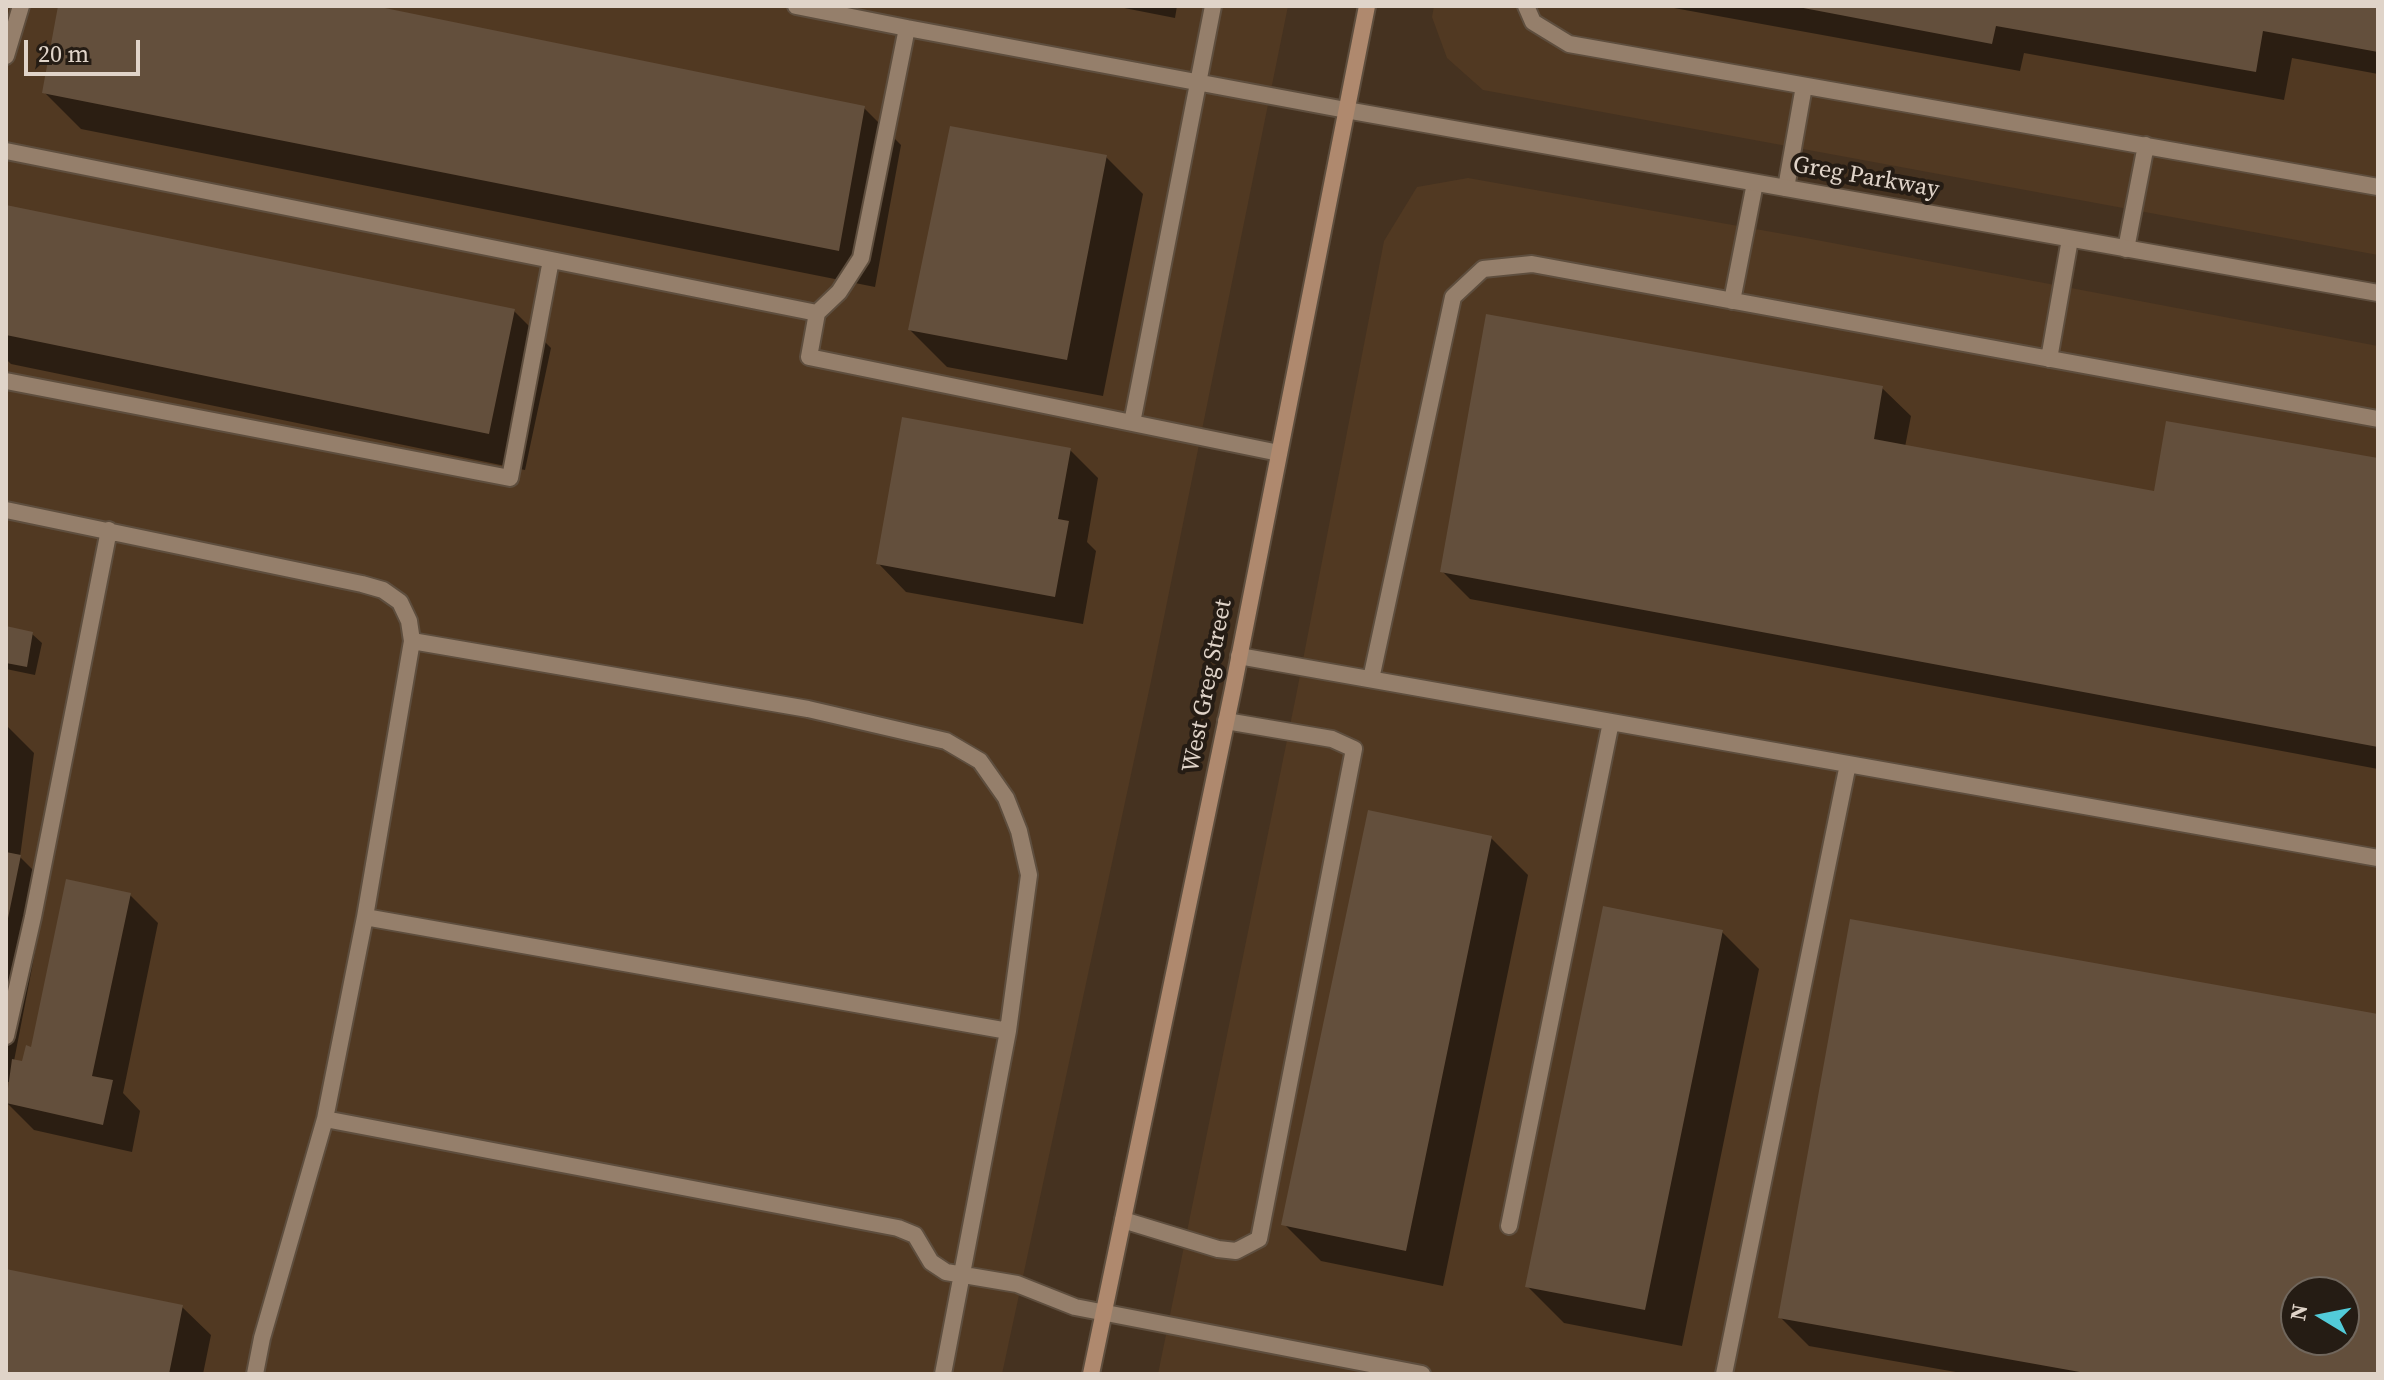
<!DOCTYPE html>
<style>
body{margin:0}
#map{position:relative;width:2384px;height:1380px;overflow:hidden;background:#453220;font-family:"Source Serif 4",serif}
canvas{display:block}
.frame{position:absolute;inset:0;border:8px solid #e0d4c9;pointer-events:none}
.north{position:absolute;left:2280px;top:1276px;width:80px;height:80px;box-sizing:border-box;background:#251c14;border:2px solid #70665c;border-radius:50%;rotate:280deg;font-size:22px;font-weight:700;line-height:32px;text-align:center;color:#e0d4c9}
.north::after{content:'';display:block;margin:auto;width:28px;height:36px;background:#52cbd9;clip-path:polygon(50% 0,100% 100%,50% 72%,0 100%)}
.scale{position:absolute;left:24px;top:40px;width:116px;height:36px;box-sizing:border-box;border:4px solid #e0d4c9;border-top:0;padding-left:10px;font-size:24px;line-height:28px;white-space:nowrap;color:#e0d4c9;-webkit-text-stroke:6px #251c14;paint-order:stroke}
</style>
<div id="map">
<canvas width="2384" height="1380"></canvas>
<div class="frame"></div>
<div class="north">N</div>
<div class="scale">20 m</div>
</div>
<script>
const g = document.querySelector('canvas').getContext('2d');
g.lineJoin = 'round';
function fillPath(path, color) { g.fillStyle = color; g.fill(path, 'evenodd'); }
const poly = rows => new Path2D(rows.map(r => 'M' + r).join(''));
function strokePath(path, color, width, dash) { g.strokeStyle = color; g.lineWidth = width; g.lineCap = dash ? 'butt' : 'round'; g.setLineDash(dash || []); g.stroke(path); }
function write(font, color, halo, rows, align = 'center') {
  g.font = font + ' "Source Serif 4",serif'; g.lineWidth = 8; g.setLineDash([]); g.textBaseline = 'middle'; g.strokeStyle = halo; g.fillStyle = color; for (const [text, x, y, turn = 0] of rows) {
    g.save(); g.translate(x, y); g.rotate((+turn || 0) * Math.PI / 180); g.textAlign = isNaN(turn) ? turn : align; if (halo) g.strokeText(text, 0, 0); g.fillText(text, 0, 0); g.restore();
  }
}
fillPath(poly([
 [6,6,1288,6,1150,686,1002,1374,6,1374],
 [1434,6,2378,6,2378,255,1483,90,1447,58,1432,17],
 [1468,178,1806,238,2378,346,2378,1374,1158,1374,1296,696,1384,241,1417,187],
 [2296,1292,2344,1292,2344,1340,2296,1340]
]), '#513922');
fillPath(poly([
 [60,6,365,6,864,108,901,145,875,287,81,129,44,92],
 [1114,6,1177,6,1175,18],
 [1663,6,2378,6,2378,74,2292,58,2284,100,2024,53,2020,71],
 [1106,157,1143,194,1103,396,947,367,910,330],
 [6,207,514,311,551,348,525,470,11,364,6,359],
 [1882,388,1911,416,1905,447,2156,493,2378,461,2378,769,1470,599,1442,571],
 [1070,450,1098,478,1087,542,1096,551,1083,624,906,592,878,563],
 [6,629,32,634,42,643,35,675,6,669],
 [6,725,34,753,20,857,48,885,14,1061,24,1063,130,895,158,923,123,1093,140,1111,132,1152,34,1130,6,1102,10,1082,6,1082],
 [1491,838,1528,875,1443,1286,1321,1261,1284,1224],
 [1722,932,1759,969,1682,1346,1564,1323,1527,1286],
 [2378,1016,2378,1374,1967,1374,1809,1346,1780,1317],
 [2296,1292,2344,1292,2344,1340,2296,1340],
 [6,1271,182,1307,211,1335,203,1374,6,1374]
]), '#0007');
fillPath(poly([
 [58,6,375,6,865,106,839,251,42,93],
 [1793,6,2378,6,2378,52,2263,31,2256,72,1996,26,1992,44],
 [950,126,1107,155,1067,360,908,330],
 [6,205,515,309,489,434,6,335],
 [1486,314,1883,386,1874,439,2154,491,2166,421,2378,458,2378,747,1440,572],
 [902,417,1071,448,1058,519,1069,521,1055,597,876,564],
 [6,626,33,632,27,667,6,663],
 [1368,810,1492,836,1406,1251,1281,1225],
 [6,852,21,855,7,923,6,923],
 [66,879,131,893,92,1076,113,1080,103,1125,6,1103,12,1059,22,1061,26,1045,31,1047],
 [1603,906,1723,930,1645,1310,1525,1287],
 [1850,919,2378,1014,2378,1374,2091,1374,1778,1318],
 [2296,1292,2344,1292,2344,1340,2296,1340],
 [6,1269,183,1305,169,1374,6,1374]
]), '#634f3c');
const service = poly([
 [796,6,907,28],
 [1526,6,1533,22,1569,44,2378,187],
 [6,56,21,6],
 [6,151,817,313,809,357,1279,453],
 [1786,188,1804,86],
 [2126,249,2146,145],
 [1732,301,1755,183],
 [817,313,839,292,861,258,907,28,1346,110],
 [2049,359,2070,239],
 [6,381,510,478,551,260],
 [1132,423,1213,6],
 [6,510,362,584,383,590,400,602,409,621,412,641,365,917,325,1119],
 [412,641,808,709,946,741,980,761,1006,798,1019,831,1029,875,1008,1031,943,1374],
 [1239,656,2378,858],
 [1371,679,1453,297,1483,269,1532,264,2378,419],
 [365,917,1008,1031],
 [6,1036,33,917,109,530],
 [1123,1220,1218,1249,1236,1251,1259,1239,1354,749,1332,739,1226,721],
 [1509,1226,1611,722],
 [255,1374,262,1338,325,1119,898,1228,915,1235,931,1262,946,1272,1017,1284,1075,1307,1422,1374],
 [1724,1374,1848,764]
]);
const minor = poly([
 [1346,110,2378,293]
]);
const secondary = poly([
 [1091,1374,1233,689,1367,6]
]);
strokePath(service, '#5e4e3e', 20);
strokePath(minor, '#5e4e3e', 20);
strokePath(secondary, '#5e4e3e', 20);
strokePath(service, '#957f6b', 16);
strokePath(minor, '#957f6b', 16);
strokePath(secondary, '#af896e', 16);
write('24px', '#e0d4c9', '#251c14', [
 ["Greg Parkway",1866,178,10],
 ["West Greg Street",1208,686,-79]
]);
</script>
